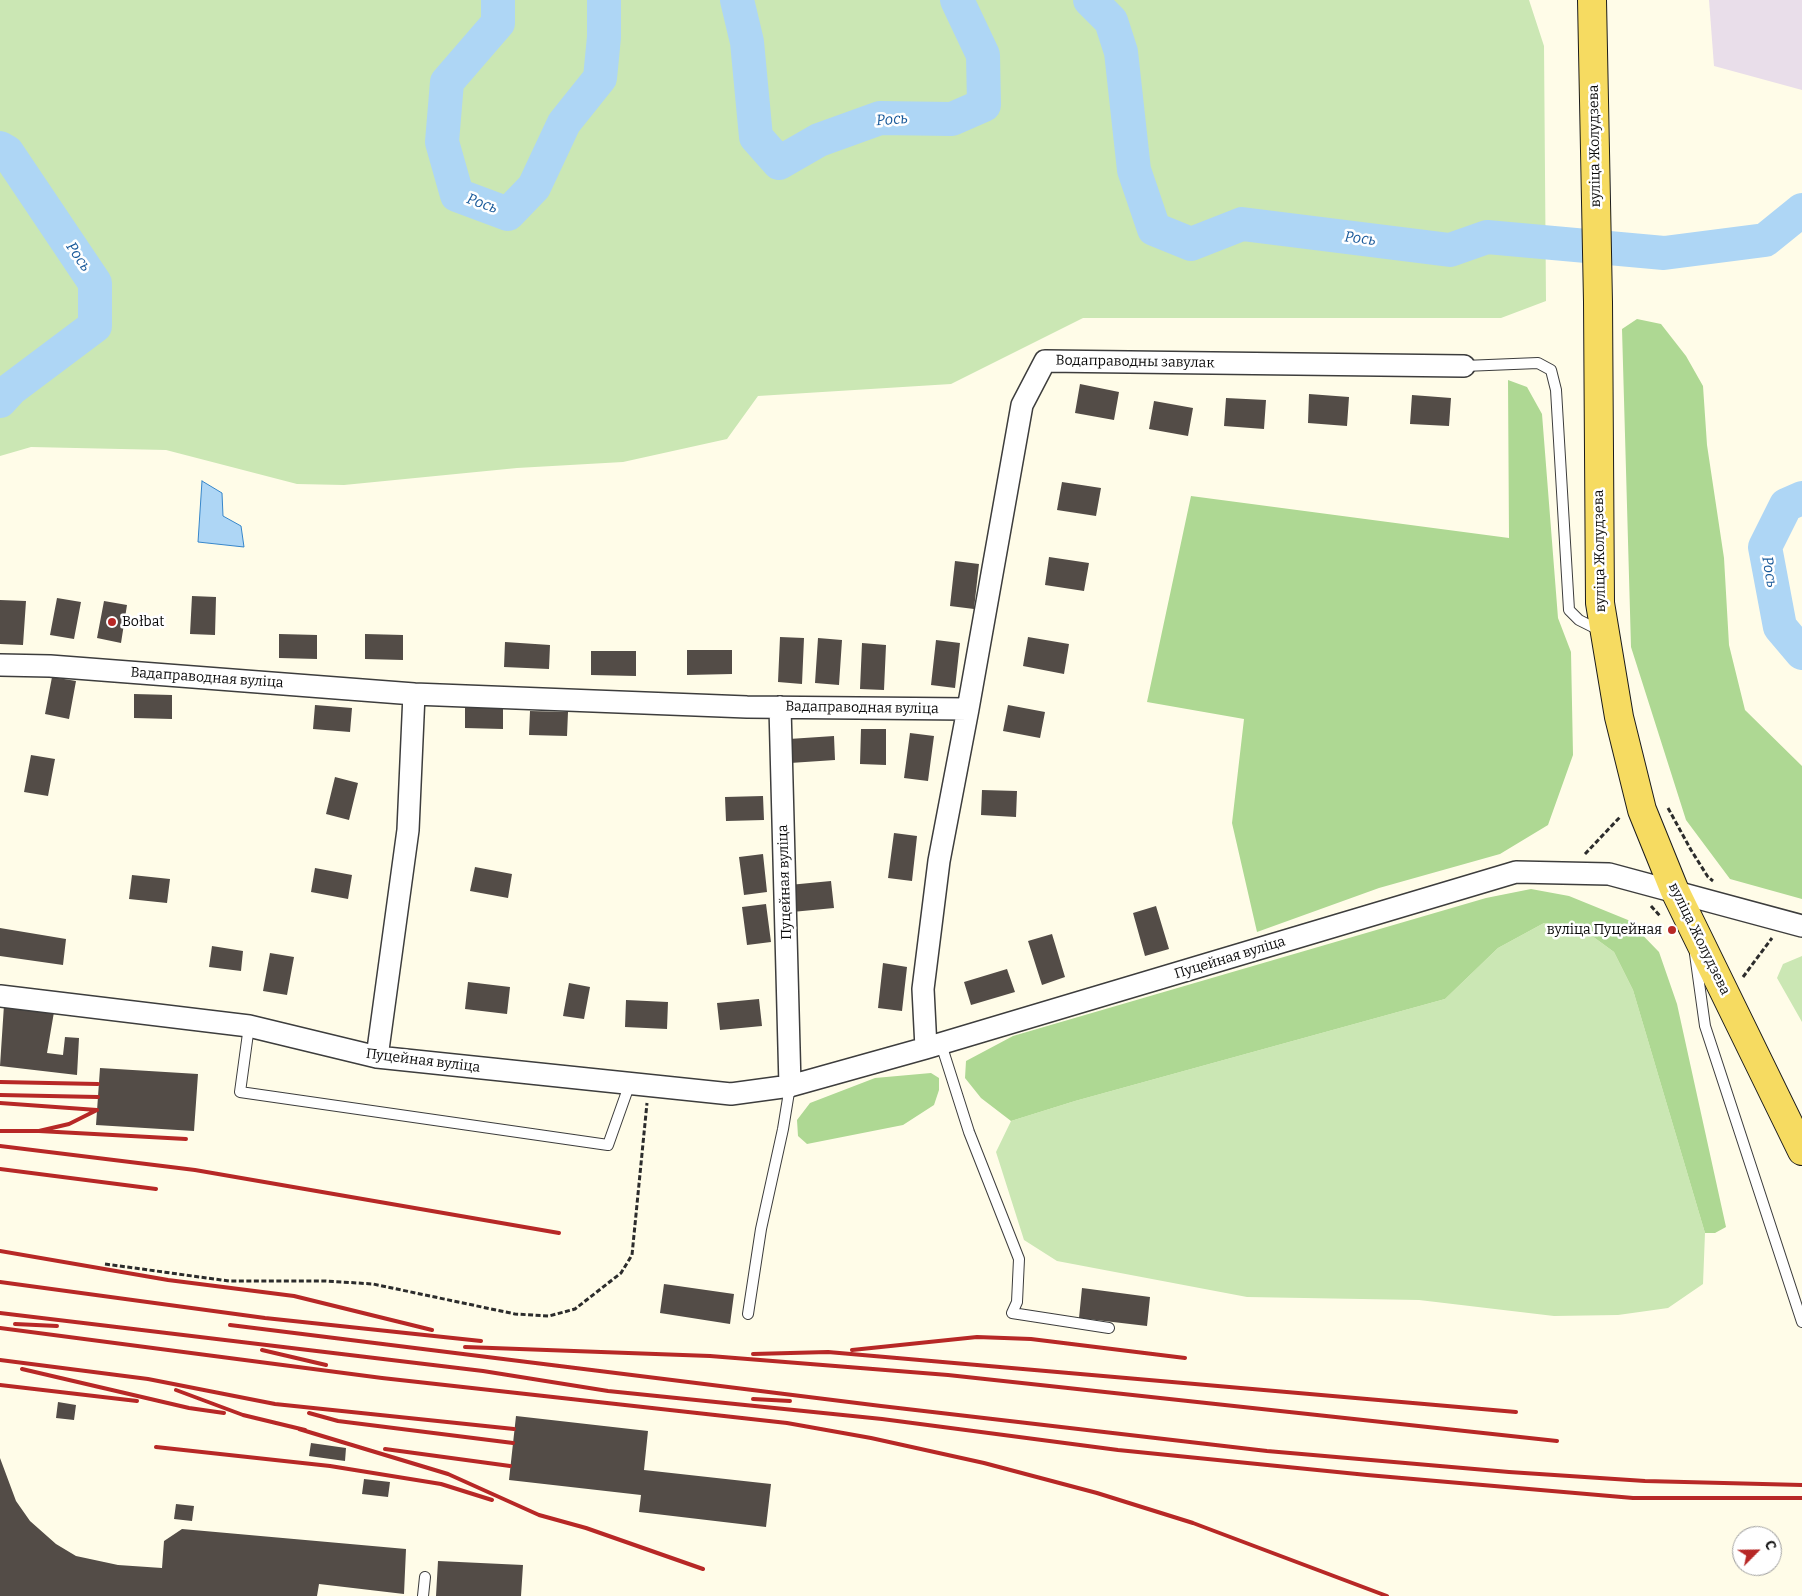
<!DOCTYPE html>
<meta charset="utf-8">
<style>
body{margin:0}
#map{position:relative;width:1802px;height:1596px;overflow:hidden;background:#fffce8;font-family:Bitter,serif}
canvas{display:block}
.north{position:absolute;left:1732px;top:1526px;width:50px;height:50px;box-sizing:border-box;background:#fff;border:1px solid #9d9d9d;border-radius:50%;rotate:67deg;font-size:14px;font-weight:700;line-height:20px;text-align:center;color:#0a0a0a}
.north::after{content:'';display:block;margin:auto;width:18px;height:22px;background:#b72826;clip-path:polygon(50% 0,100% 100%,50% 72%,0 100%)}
</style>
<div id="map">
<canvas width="1802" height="1596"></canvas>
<div class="north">С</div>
</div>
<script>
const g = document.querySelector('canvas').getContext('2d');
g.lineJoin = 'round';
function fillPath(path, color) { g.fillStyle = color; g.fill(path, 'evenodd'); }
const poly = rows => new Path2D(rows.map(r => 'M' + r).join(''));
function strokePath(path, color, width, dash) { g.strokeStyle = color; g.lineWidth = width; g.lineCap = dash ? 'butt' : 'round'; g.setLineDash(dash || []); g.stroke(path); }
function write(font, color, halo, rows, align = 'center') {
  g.font = font + ' Bitter,serif'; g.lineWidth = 5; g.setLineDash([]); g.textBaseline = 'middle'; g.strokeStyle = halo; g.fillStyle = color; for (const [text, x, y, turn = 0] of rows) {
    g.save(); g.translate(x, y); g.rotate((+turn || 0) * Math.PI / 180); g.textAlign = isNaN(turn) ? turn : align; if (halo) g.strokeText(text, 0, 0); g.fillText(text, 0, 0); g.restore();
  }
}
fillPath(poly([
 [1709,0,1802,0,1802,90,1714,66]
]), '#e9deea');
fillPath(poly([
 [0,0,1529,0,1544,46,1546,301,1501,318,1083,318,951,384,758,396,727,439,623,462,517,468,344,485,297,484,166,450,31,447,0,456],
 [1544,923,1588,933,1614,952,1633,990,1705,1233,1703,1284,1668,1308,1618,1315,1554,1316,1419,1300,1247,1297,1057,1261,1024,1240,996,1152,1011,1121,1075,1101,1445,999,1498,948],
 [1802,956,1802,1022,1777,978,1783,964]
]), '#cbe7b4');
fillPath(poly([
 [1637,319,1661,324,1686,356,1703,386,1707,445,1724,558,1729,645,1745,710,1802,766,1802,899,1730,879,1686,820,1631,647,1622,329],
 [1508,380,1527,387,1542,414,1558,618,1571,652,1573,755,1548,825,1500,854,1379,888,1257,932,1232,823,1244,719,1147,702,1191,496,1509,538],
 [1531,889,1569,896,1628,920,1659,952,1677,1004,1726,1227,1715,1233,1705,1233,1633,990,1614,952,1588,933,1544,923,1498,948,1445,999,1075,1101,1011,1121,981,1098,965,1078,966,1061,1013,1036,1486,898],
 [931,1073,939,1078,939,1090,934,1105,903,1125,807,1144,798,1136,797,1120,810,1103,875,1078]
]), '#aed893');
const water = poly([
 [202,481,222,493,223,516,241,526,244,547,198,542,202,481]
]);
fillPath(water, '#aed6f5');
strokePath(water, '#3786ca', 1);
strokePath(poly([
 [498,0,498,23,447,82,442,142,457,195,508,214,534,187,564,123,600,78,604,37,604,0],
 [737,0,747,42,756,137,779,163,819,140,880,118,952,119,984,105,983,55,957,0],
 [1090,0,1111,21,1121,52,1134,170,1154,229,1191,244,1242,224,1450,250,1487,237,1664,253,1765,240,1802,210],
 [0,148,7,152,95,283,95,326,11,389,0,401],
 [1802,498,1786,505,1765,547,1780,627,1802,653]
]), '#aed6f5', 34);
fillPath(poly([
 [1080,384,1119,392,1114,420,1075,413],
 [1309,394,1349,397,1347,426,1308,423],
 [1412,395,1451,398,1449,426,1410,424],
 [1226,398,1266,400,1264,429,1224,426],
 [1154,401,1193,408,1188,436,1149,429],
 [1062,482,1101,488,1096,516,1057,510],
 [1049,557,1089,563,1084,591,1045,585],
 [955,561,979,564,974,609,950,606],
 [192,596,216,597,215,635,190,634],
 [57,598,81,602,74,639,50,635],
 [0,600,26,601,23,645,0,644],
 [104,601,127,605,121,643,97,638],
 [279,634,317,635,317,659,279,658],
 [365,634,403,635,403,660,365,659],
 [780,637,804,638,802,684,778,682],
 [1028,637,1069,644,1064,674,1023,666],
 [818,638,842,640,839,685,815,683],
 [936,640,960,643,955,688,931,685],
 [505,642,550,645,549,669,504,667],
 [862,643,886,645,884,690,860,689],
 [687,650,732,650,732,674,687,675],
 [591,651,636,651,636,676,591,675],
 [52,677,76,681,69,719,45,714],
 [134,694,172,695,172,719,134,718],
 [465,704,503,705,503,729,465,728],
 [315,705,352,708,350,732,313,729],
 [1008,705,1045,712,1040,738,1003,731],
 [530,711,568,712,567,736,529,735],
 [861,729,886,729,886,765,860,764],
 [910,733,934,736,928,781,904,778],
 [834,736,835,760,790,763,789,739],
 [31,755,55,759,48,796,24,792],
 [335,777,358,783,349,820,326,814],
 [982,790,1017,791,1016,817,981,815],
 [763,796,764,820,726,821,725,797],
 [894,833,917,836,912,881,888,878],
 [763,854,767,892,744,895,739,857],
 [475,867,512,874,508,898,470,891],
 [315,868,352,875,348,899,311,892],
 [132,875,170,879,167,903,129,899],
 [831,881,834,908,792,912,789,885],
 [766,904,771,942,747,945,742,907],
 [1156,906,1169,949,1145,956,1133,913],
 [0,928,66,939,63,965,0,956],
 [1052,934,1065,977,1042,985,1028,941],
 [212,946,243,951,241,971,209,967],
 [270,953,294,957,287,995,263,991],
 [883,963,907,967,902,1011,878,1008],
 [1007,969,1015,992,971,1005,964,982],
 [468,982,510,987,507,1014,465,1009],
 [569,983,590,987,584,1019,563,1016],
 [759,999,762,1026,720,1030,717,1003],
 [626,1000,668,1002,667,1029,625,1027],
 [4,1005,54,1012,47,1053,63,1055,65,1037,79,1038,77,1075,0,1066],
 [100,1068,198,1074,194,1131,96,1125],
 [664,1284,734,1294,730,1324,660,1313],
 [1082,1288,1150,1297,1147,1326,1079,1318],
 [58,1402,76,1405,74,1420,56,1418],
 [516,1416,648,1431,644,1470,771,1484,766,1527,639,1512,641,1495,509,1480],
 [311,1443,346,1448,345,1461,309,1456],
 [0,1458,16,1501,30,1521,56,1544,76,1556,118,1565,162,1568,164,1541,182,1529,406,1549,404,1594,319,1584,317,1596,0,1596],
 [364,1479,390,1482,388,1497,362,1494],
 [176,1504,194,1506,192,1521,174,1519],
 [438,1561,523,1565,521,1596,436,1596]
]), '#534c47');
const lane = poly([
 [1464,366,1538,363,1551,370,1556,390,1569,610,1579,620,1601,631],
 [1695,954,1705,1026,1802,1322],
 [249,1026,240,1092,608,1145,630,1083],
 [941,1044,969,1132,1019,1259,1017,1302,1012,1313,1109,1328],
 [748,1314,761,1229,783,1129,790,1086],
 [423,1596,425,1577]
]);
const street = poly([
 [0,665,50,666,414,694],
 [780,707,790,1086],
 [968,709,1022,405,1045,361,1464,366],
 [0,996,249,1026,377,1057,731,1094,790,1086,926,1048,1516,872,1609,874,1802,926],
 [377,1057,408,830,414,694,747,707,968,709,939,861,923,989,926,1048]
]);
const primary = poly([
 [1592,0,1598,302,1600,603,1619,717,1642,810,1674,889,1802,1151]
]);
strokePath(lane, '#3d3d3d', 12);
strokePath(street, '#3d3d3d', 24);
strokePath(primary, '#1b1b1b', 30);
strokePath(poly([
 [1668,808,1691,850,1708,877,1713,881],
 [1585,854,1620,817],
 [1651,906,1660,916],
 [1743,977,1772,938],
 [105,1264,229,1281,326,1281,373,1284,515,1314,549,1316,575,1309,621,1273,632,1255,647,1103]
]), '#2c2c2c', 3, [5, 2.5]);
strokePath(lane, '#fff', 10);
strokePath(street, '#fff', 21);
strokePath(primary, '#f6db61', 28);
strokePath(poly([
 [0,1082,98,1084],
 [0,1095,98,1097],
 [0,1103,97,1110],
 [0,1131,39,1131,69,1124,97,1110],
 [39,1131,186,1139],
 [0,1146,195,1170,559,1233],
 [0,1169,156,1189],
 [0,1251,168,1280,294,1296,432,1330],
 [0,1282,265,1318,481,1341],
 [0,1313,483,1371,608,1391,882,1419,1118,1450,1367,1475,1633,1498,1802,1498],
 [15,1324,57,1326],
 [230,1325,881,1406,1267,1451,1509,1472,1645,1481,1802,1485],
 [0,1328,382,1378,787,1423,871,1438,984,1463,1097,1493,1193,1523,1387,1596],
 [465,1347,710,1356,948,1375,1557,1441],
 [262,1350,326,1365],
 [852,1350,977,1337,1031,1339,1185,1358],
 [753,1354,828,1352,1516,1412],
 [0,1360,148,1379,275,1404,514,1429],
 [22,1369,189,1408,224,1413],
 [0,1385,137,1401],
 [176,1390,243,1415,305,1430],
 [753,1399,790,1401],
 [309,1413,338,1421,513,1443],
 [299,1429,448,1474,539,1515,586,1528,703,1569],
 [156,1447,330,1466,441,1484,492,1500],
 [385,1449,510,1466]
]), '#b72826', 4);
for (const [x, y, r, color] of [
 [112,622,5,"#b72826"],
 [1672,930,5,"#b72826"]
]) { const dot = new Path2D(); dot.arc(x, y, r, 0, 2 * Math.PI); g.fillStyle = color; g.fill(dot); strokePath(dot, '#fff', 2); }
write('14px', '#0a0a0a', '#fff', [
 ["вуліца Жолудзева",1595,146,-91],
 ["Водаправодны завулак",1135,362,1],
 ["вуліца Жолудзева",1600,551,-91],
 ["Вадаправодная вуліца",207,678,4],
 ["Вадаправодная вуліца",862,708,1],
 ["Пуцейная вуліца",785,882,-92],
 ["вуліца Жолудзева",1699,939,64],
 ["Пуцейная вуліца",1230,958,-17],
 ["Пуцейная вуліца",423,1061,7]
]);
write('14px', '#0a0a0a', '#fff', [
 ["Bołbat",122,622],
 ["вуліца Пуцейная",1662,930,"right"]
], 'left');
write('italic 15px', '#175899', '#fff', [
 ["Рось",892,120,-4],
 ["Рось",482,204,20],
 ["Рось",1360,239,7],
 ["Рось",78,257,56],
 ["Рось",1769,572,80]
]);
</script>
